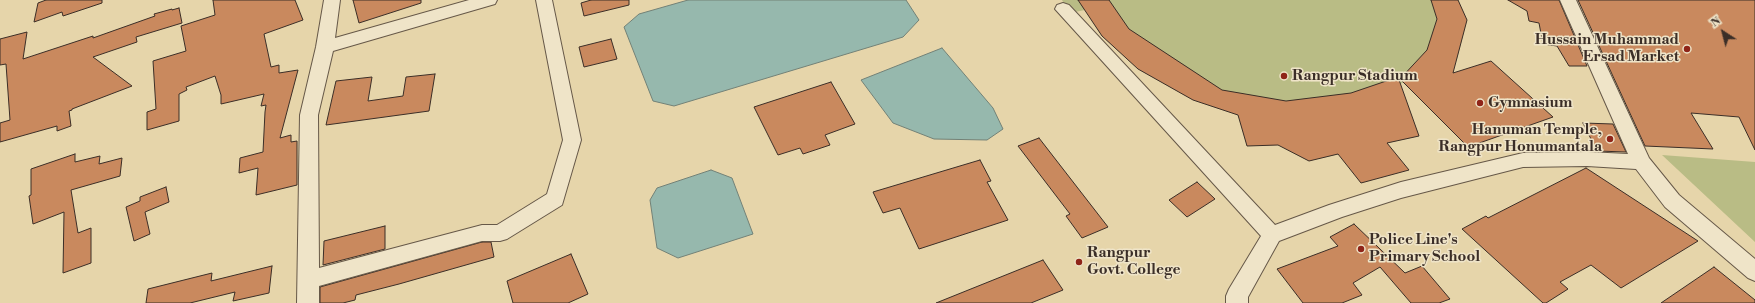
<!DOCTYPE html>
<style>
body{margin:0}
#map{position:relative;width:1755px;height:303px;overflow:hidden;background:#e6d5aa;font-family:"Libre Bodoni",serif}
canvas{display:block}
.north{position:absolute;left:1703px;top:12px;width:40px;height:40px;-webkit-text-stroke:3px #efe4c8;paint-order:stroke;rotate:324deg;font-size:11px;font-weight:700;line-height:16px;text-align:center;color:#3b2e27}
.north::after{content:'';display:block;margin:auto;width:14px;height:18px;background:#3b2e27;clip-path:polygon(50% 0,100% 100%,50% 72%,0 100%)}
</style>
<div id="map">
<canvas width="1755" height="303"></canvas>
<div class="north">N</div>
</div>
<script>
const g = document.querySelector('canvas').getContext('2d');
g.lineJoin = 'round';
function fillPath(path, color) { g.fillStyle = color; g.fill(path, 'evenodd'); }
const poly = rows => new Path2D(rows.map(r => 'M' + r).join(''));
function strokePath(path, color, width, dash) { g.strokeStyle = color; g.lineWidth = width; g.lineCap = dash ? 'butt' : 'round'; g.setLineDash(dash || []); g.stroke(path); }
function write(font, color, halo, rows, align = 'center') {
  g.font = font + ' "Libre Bodoni",serif'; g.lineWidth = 3; g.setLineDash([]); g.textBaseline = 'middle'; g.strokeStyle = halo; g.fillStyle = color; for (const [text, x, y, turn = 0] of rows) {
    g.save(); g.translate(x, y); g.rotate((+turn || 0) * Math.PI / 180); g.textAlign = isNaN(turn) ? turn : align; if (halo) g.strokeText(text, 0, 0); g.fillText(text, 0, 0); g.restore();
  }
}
fillPath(poly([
 [1062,0,1458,0,1467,20,1457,59,1400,84,1419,136,1309,161,1278,145,1247,146,1238,115,1193,100,1138,69,1102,36,1085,10,1070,13],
 [1662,155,1755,162,1755,242]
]), '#b9bc85');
const water = poly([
 [688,0,906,0,919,20,903,37,674,106,653,101,624,27,639,14,688,0],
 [942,48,993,108,1003,129,987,140,934,139,893,123,861,80,942,48],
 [711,170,732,178,753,234,678,258,657,248,650,200,657,188,711,170]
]);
fillPath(water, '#96b8ad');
strokePath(water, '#728177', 1);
const building = poly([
 [46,0,102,0,102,3,63,16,62,12,34,22,38,3,46,0],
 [213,0,295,0,303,20,264,34,271,67,279,65,279,73,298,70,280,138,291,135,291,142,297,141,297,185,256,195,258,168,239,173,240,158,263,152,265,112,266,105,261,106,264,94,221,104,221,95,215,76,186,87,187,90,179,94,179,121,147,130,147,112,156,109,153,61,186,51,181,26,215,15,213,0],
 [353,0,421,0,421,3,359,23,353,0],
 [591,0,629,0,629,5,584,16,581,3,591,0],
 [1078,0,1109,0,1129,29,1222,90,1286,101,1351,93,1398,77,1419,136,1387,143,1409,170,1361,183,1338,154,1309,161,1278,145,1247,146,1238,115,1193,100,1138,69,1102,36,1078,0],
 [1431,0,1458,0,1467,20,1453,73,1491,61,1553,117,1468,147,1400,79,1427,50,1437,19,1431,0],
 [1508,0,1559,0,1587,66,1569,66,1557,46,1543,44,1539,23,1529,21,1527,11,1508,0],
 [1578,0,1755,0,1755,150,1739,117,1691,113,1713,149,1645,146,1578,0],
 [179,8,182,23,136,37,137,42,93,57,132,86,72,109,72,110,69,111,71,126,57,131,57,126,0,142,0,123,10,120,6,64,0,65,0,39,27,32,23,59,93,36,93,38,155,16,154,14,172,9,172,10,179,8],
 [611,39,617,59,584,67,579,47,611,39],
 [435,74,429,111,326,125,336,81,372,77,368,101,403,96,406,77,435,74],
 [831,82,855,124,825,135,830,145,803,154,800,148,778,155,754,107,831,82],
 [1583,123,1613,124,1626,152,1597,151,1583,123],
 [1039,138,1108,227,1082,238,1066,216,1070,214,1018,146,1039,138],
 [75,154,75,162,100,156,99,164,122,158,120,176,71,190,78,233,91,228,91,263,63,273,64,212,33,224,29,196,31,195,31,169,75,154],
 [980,160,991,181,987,182,1008,220,919,249,900,208,883,213,873,192,980,160],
 [1586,168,1698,241,1621,288,1591,265,1560,282,1568,289,1546,303,1543,303,1462,229,1486,216,1488,218,1586,168],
 [1197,182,1215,199,1187,217,1169,200,1197,182],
 [166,187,169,202,145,212,150,234,134,241,126,207,140,201,140,197,166,187],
 [1354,224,1405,273,1422,266,1450,299,1439,303,1411,303,1380,267,1353,283,1362,295,1342,303,1303,303,1277,269,1338,246,1330,237,1354,224],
 [385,226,385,249,323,265,324,241,385,226],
 [482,242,491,242,494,257,399,284,356,295,355,300,343,303,320,303,320,287,482,242],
 [571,254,588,294,568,303,513,303,507,281,571,254],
 [1043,260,1063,290,1031,303,936,303,1043,260],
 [272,266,269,293,233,301,235,292,190,303,146,303,148,289,212,273,211,281,272,266],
 [1714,267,1755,300,1755,303,1661,303,1714,267]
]);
fillPath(building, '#c9895e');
strokePath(building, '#3b2e27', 1);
const minor = poly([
 [324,0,340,0,335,38,469,0,497,0,495,4,333,51,318,115,319,268,482,225,497,225,547,194,563,140,536,0,552,0,581,140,562,205,507,239,500,241,482,241,319,286,319,303,297,303,300,115,316,47,324,0],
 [1560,0,1576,0,1649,158,1679,195,1755,259,1755,281,1748,278,1665,207,1636,169,1587,166,1523,167,1401,198,1342,217,1279,241,1248,297,1248,303,1226,303,1226,296,1229,289,1261,236,1055,9,1057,5,1063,3,1069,5,1275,225,1329,205,1401,182,1523,153,1587,152,1628,154,1560,0]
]);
strokePath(minor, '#665848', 2);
fillPath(minor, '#efe4c8');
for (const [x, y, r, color] of [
 [1687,49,4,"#8f2418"],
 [1284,76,4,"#8f2418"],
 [1480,103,4,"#8f2418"],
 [1610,139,4,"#8f2418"],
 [1361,249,4,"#8f2418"],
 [1079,262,4,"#8f2418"]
]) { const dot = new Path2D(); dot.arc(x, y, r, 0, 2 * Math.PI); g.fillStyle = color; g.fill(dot); strokePath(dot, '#efe4c8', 1.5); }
write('bold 15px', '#3b2e27', '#efe4c8', [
 ["Hussain Muhammad",1679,40,"right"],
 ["Ersad Market",1679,57,"right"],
 ["Rangpur Stadium",1292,76],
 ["Gymnasium",1488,103],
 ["Hanuman Temple,",1602,130,"right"],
 ["Rangpur Honumantala",1602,147,"right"],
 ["Police Line's",1369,240],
 ["Primary School",1369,257],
 ["Rangpur",1087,253],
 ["Govt. College",1087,270]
], 'left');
</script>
